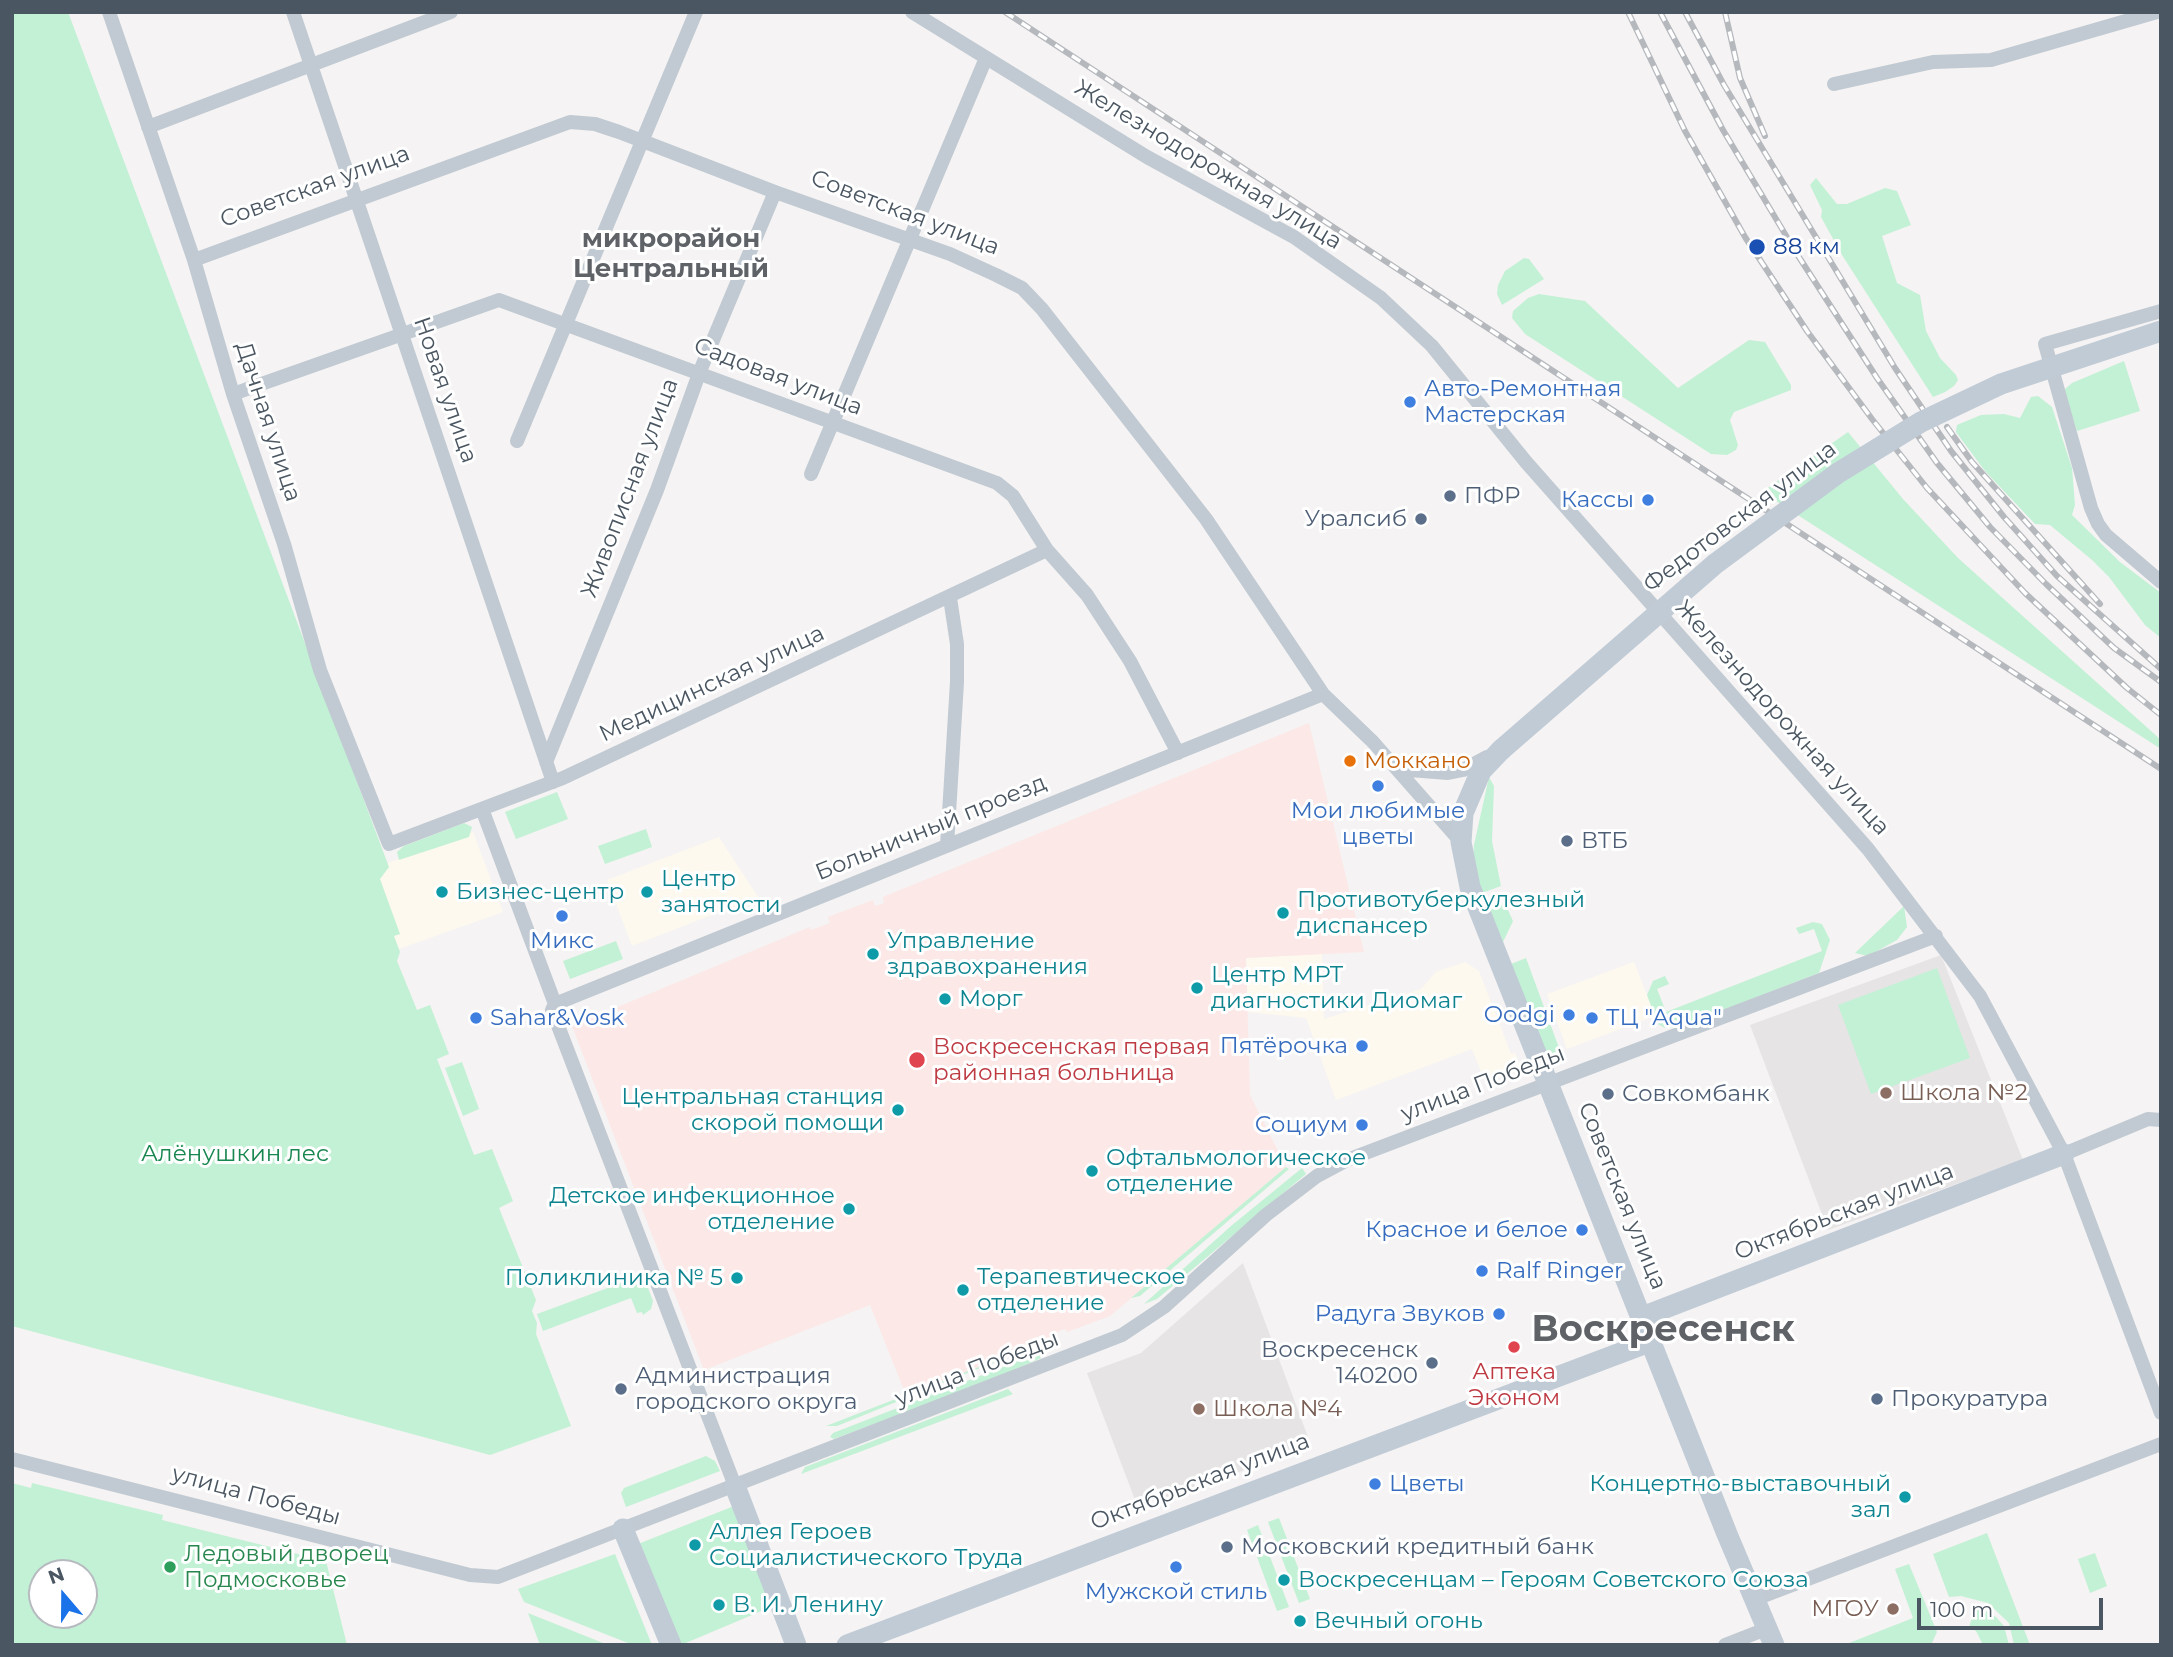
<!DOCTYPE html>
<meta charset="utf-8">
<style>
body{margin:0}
#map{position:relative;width:2173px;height:1657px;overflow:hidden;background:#f5f3f3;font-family:Montserrat,sans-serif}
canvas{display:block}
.frame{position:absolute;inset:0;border:14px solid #4a5661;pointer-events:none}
.north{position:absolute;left:28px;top:1559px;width:70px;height:70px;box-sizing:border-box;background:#fff;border:2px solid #b7bbc0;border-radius:50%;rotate:340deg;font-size:19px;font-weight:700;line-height:28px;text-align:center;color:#4a5661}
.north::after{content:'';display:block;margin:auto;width:24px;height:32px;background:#1a73e8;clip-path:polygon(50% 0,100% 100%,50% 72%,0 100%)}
.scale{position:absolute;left:1917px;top:1598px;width:186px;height:32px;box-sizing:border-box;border:4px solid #4a5661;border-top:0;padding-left:9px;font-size:21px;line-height:24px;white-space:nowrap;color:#4a5661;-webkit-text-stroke:5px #fff;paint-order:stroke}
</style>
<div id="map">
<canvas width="2173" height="1657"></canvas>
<div class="frame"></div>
<div class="north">N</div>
<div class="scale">100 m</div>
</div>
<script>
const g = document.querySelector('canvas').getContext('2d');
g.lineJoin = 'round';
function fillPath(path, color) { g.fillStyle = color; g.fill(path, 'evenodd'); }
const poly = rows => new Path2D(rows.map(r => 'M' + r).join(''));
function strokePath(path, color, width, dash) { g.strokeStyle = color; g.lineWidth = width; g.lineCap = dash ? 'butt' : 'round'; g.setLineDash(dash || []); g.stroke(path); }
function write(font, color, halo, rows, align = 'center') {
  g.font = font + ' Montserrat,sans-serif'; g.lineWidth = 6; g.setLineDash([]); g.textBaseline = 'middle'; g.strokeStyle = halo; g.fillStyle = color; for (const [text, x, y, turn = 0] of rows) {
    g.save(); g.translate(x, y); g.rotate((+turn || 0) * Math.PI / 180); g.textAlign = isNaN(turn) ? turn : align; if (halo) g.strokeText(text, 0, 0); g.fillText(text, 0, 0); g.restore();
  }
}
fillPath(poly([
 [473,832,503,912,399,949,373,880,388,863],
 [719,837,758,897,632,946,607,880],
 [1322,954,1324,1019,1421,989,1436,972,1465,962,1479,971,1511,1054,1515,1053,1521,1069,1485,1082,1472,1049,1336,1100,1306,1018,1248,1012,1246,958],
 [1634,962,1655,1016,1567,1049,1547,994]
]), '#fdf9ef');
fillPath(poly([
 [1941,955,2023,1160,1828,1230,1750,1025],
 [1243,1263,1311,1445,1162,1501,1158,1492,1135,1500,1087,1373,1141,1353]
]), '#e6e4e5');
fillPath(poly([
 [1309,723,1364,952,1246,958,1250,1095,1286,1167,1110,1316,1067,1332,1065,1329,1056,1332,1057,1337,906,1395,870,1305,704,1370,572,1026,810,927,811,930,830,923,828,917,873,900,875,906,884,903,883,897]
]), '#fce8e6');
fillPath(poly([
 [12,12,68,12,389,867,380,879,400,934,394,936,400,952,397,961,417,1010,430,1005,449,1054,437,1059,474,1155,492,1149,513,1201,499,1208,536,1300,532,1311,537,1323,536,1334,571,1426,490,1455,12,1326],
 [1816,178,1837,204,1847,204,1885,188,1897,191,1911,225,1882,236,1897,283,1920,295,1926,331,1940,358,1956,375,1958,380,1954,386,1945,392,1933,397,1842,255,1821,217,1822,210,1810,185],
 [1524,258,1529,259,1544,279,1502,305,1497,294,1498,285,1505,271],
 [1539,294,1585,301,1678,388,1749,340,1765,342,1791,385,1791,390,1734,412,1730,420,1738,445,1736,450,1727,455,1711,454,1525,334,1512,318,1513,311,1528,298],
 [2124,361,2140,411,2077,431,2066,398,2065,389,2072,383],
 [2038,396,2052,407,2072,468,2075,505,2072,515,2120,562,2161,593,2161,638,2145,625,2109,577,2092,560,2050,525,2035,524,1985,471,1956,432,1957,425,1981,415,2004,414,2020,418,2031,397],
 [1848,432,1903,499,1958,558,2161,740,2161,749,1762,492],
 [1489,777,1494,786,1492,841,1501,886,1482,893,1473,860,1474,845],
 [557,792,568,819,516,839,505,812],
 [464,823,472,827,469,837,399,860,397,852,404,846],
 [646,829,652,847,605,864,598,846],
 [1503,899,1513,921,1503,942,1487,905],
 [1904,906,1907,927,1897,940,1868,956,1855,953],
 [1813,922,1822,924,1830,940,1819,973,1679,1027,1665,1028,1658,1024,1647,995,1653,981,1665,976,1669,984,1657,989,1666,1012,1822,951,1814,929,1799,934,1796,928],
 [616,941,623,959,570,979,563,961],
 [1526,958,1562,1056,1548,1061,1511,964],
 [1937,968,1970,1058,1871,1094,1838,1005],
 [462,1062,479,1109,463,1116,445,1068],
 [1286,1167,1289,1169,1140,1296,1131,1298],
 [1302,1168,1306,1174,1157,1299,1144,1304,1231,1226],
 [643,1275,653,1301,651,1309,643,1315,642,1312,637,1313,631,1298,543,1331,537,1314],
 [1044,1342,837,1426,826,1426,906,1395],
 [1039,1353,1041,1358,1001,1376,834,1439,830,1437,833,1433],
 [1008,1389,1013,1394,801,1474,805,1467],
 [706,1456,715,1461,720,1471,626,1507,621,1493,624,1488],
 [12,1483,31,1488,32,1483,163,1515,162,1520,326,1561,347,1645,12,1645],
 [42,1573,84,1573,84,1615,42,1615],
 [734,1506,771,1607,681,1645,638,1544],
 [1279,1518,1310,1599,1299,1603,1268,1522],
 [1258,1525,1289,1607,1277,1611,1247,1530],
 [1987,1533,2030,1645,2014,1645,2009,1623,1988,1603,1961,1596,1949,1597,1933,1554],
 [2095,1553,2107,1586,2090,1593,2078,1559],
 [615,1554,652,1645,633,1645,524,1602,518,1589],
 [1909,1564,1937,1632,1931,1645,1844,1645,1913,1618,1895,1569],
 [1976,1605,1996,1617,2004,1626,2009,1645,1983,1645,1976,1631,1969,1627],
 [528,1613,608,1645,540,1645]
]), '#c3f1d5');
strokePath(poly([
 [109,12,194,260,233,394,284,544,320,670,389,844,563,778,1047,550],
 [293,12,553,782],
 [912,12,1147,157,1294,237,1381,298,1432,346,1526,462,1868,849,1980,996,2064,1154,2161,1413],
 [1834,84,1933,62,1991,60,2157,12],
 [148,127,451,12],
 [194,260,570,122,595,124,619,132,775,192,950,254,996,275,1022,288,1042,309,1206,519,1323,694,1373,742,1461,842],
 [2161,311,2045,344,2091,508,2098,524,2106,535,2161,582],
 [233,394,499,300,997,483,1013,496,1047,550,1087,595,1130,661,1178,753],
 [517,441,696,12],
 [811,474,986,58],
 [546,762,657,490,700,371,775,192],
 [1397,769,1448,773,1463,770,1487,757],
 [482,809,555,1004,552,1010,735,1486],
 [947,846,957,682,957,644,950,598],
 [555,1004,1323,694],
 [2064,1154,2148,1119,2161,1120],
 [12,1459,470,1575,498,1577,1122,1335,1164,1307,1266,1215,1317,1176,1347,1160,1936,936],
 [1753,1600,2161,1444],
 [1725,1645,1766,1629]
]), '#c1cad2', 14);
strokePath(poly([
 [1501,750,1481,771,1463,813,1461,842,1470,887,1727,1534,1774,1645],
 [1642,1317,2064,1154],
 [735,1486,796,1645],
 [623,1529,671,1645],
 [847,1645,1652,1341]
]), '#c1cbd6', 21);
const rail = poly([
 [1005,12,2161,769],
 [1628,12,1685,131,1745,237,1807,331,1872,419,1927,488,2025,593,2127,688,2161,715],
 [1660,12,1723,130,1797,254,1877,378,1937,463,1990,527,2046,584,2114,648,2161,682],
 [1685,12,1724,85,1895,368,1951,451,2004,517,2057,576,2161,669],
 [1725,12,1740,78,1765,136],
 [1947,427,1972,462,2100,604]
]);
strokePath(rail, '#b5b8bd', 6);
strokePath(rail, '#fff', 3.5, [10]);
strokePath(poly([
 [1501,750,1715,564,1838,473,1921,422,2001,384,2161,331]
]), '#c1cbd6', 21);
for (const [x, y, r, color] of [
 [1757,247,9,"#1a4fb4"],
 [1410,402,7,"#3f7fe0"],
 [1450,496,7,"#5c6f8a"],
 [1648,500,7,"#3f7fe0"],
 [1421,519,7,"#5c6f8a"],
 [1350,761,7,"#e8710a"],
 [1378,786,7,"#3f7fe0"],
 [1567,841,7,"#5c6f8a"],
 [442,892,7,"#0f9aa8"],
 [647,892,7,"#0f9aa8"],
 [1283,913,7,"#0f9aa8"],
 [562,916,7,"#3f7fe0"],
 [873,954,7,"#0f9aa8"],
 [1197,988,7,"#0f9aa8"],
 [945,999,7,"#0f9aa8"],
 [1569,1015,7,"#3f7fe0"],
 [476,1018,7,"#3f7fe0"],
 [1592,1018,7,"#3f7fe0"],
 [1362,1046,7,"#3f7fe0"],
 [917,1060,9,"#e0444e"],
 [1886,1093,7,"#8d6e63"],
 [1608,1094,7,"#5c6f8a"],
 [898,1110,7,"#0f9aa8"],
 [1362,1125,7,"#3f7fe0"],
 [1092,1171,7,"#0f9aa8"],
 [849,1209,7,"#0f9aa8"],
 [1582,1230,7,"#3f7fe0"],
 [1482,1271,7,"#3f7fe0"],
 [737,1278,7,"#0f9aa8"],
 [963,1290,7,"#0f9aa8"],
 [1499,1314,7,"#3f7fe0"],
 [1514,1347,7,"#e0444e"],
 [1432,1363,7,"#5c6f8a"],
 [621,1389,7,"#5c6f8a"],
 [1877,1399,7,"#5c6f8a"],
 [1199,1409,7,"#8d6e63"],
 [1375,1484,7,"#3f7fe0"],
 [1905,1497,7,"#0f9aa8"],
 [695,1545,7,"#0f9aa8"],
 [1227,1547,7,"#5c6f8a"],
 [170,1567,7,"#2e9e5b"],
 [1176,1567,7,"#3f7fe0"],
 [1284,1580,7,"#0f9aa8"],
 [719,1605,7,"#0f9aa8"],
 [1893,1609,7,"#8d6e63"],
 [1300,1621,7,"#0f9aa8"]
]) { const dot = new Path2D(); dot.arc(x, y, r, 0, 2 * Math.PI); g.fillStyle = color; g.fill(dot); strokePath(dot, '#fff', 2.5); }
write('23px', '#4a5661', '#fff', [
 ["Железнодорожная улица",1208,165,31],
 ["Советская улица",315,187,-20],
 ["Советская улица",905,213,21],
 ["Садовая улица",778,377,21],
 ["Новая улица",445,390,71],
 ["Дачная улица",268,422,72],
 ["Живописная улица",630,488,-69],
 ["Федотовская улица",1740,517,-37],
 ["Медицинская улица",712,684,-25],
 ["Железнодорожная улица",1782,718,48],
 ["Больничный проезд",931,828,-22],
 ["улица Победы",1483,1084,-21],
 ["Советская улица",1622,1196,68],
 ["Октябрьская улица",1844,1212,-21],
 ["улица Победы",977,1369,-21],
 ["Октябрьская улица",1200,1482,-21],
 ["улица Победы",256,1496,15]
]);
write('23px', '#164399', '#fff', [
 ["88 км",1773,247]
], 'left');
write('23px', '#366cbe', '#fff', [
 ["Авто-Ремонтная",1424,389,"left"],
 ["Мастерская",1424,415,"left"],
 ["Кассы",1634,500],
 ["Мои любимые",1378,811,"center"],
 ["цветы",1378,837,"center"],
 ["Микс",562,941,"center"],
 ["Oodgi",1555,1015],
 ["Sahar&Vosk",490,1018,"left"],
 ["ТЦ \"Aqua\"",1606,1018,"left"],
 ["Пятёрочка",1348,1046],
 ["Социум",1348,1125],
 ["Красное и белое",1568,1230],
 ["Ralf Ringer",1496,1271,"left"],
 ["Радуга Звуков",1485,1314],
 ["Цветы",1389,1484,"left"],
 ["Мужской стиль",1176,1592,"center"]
], 'right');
write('23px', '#4e5e75', '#fff', [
 ["ПФР",1464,496],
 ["Уралсиб",1407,519,"right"],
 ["ВТБ",1581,841],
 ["Совкомбанк",1622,1094],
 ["Воскресенск",1418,1350,"right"],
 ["140200",1418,1376,"right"],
 ["Администрация",635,1376],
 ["городского округа",635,1402],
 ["Прокуратура",1891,1399],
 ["Московский кредитный банк",1241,1547]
], 'left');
write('23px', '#c56008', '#fff', [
 ["Моккано",1364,761]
], 'left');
write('23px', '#0d838f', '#fff', [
 ["Центр",661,879],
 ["занятости",661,905],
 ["Бизнес-центр",456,892],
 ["Противотуберкулезный",1297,900],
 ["диспансер",1297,926],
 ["Управление",887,941],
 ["здравохранения",887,967],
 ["Центр МРТ",1211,975],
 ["диагностики Диомаг",1211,1001],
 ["Морг",959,999],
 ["Центральная станция",884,1097,"right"],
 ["скорой помощи",884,1123,"right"],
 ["Офтальмологическое",1106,1158],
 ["отделение",1106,1184],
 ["Детское инфекционное",835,1196,"right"],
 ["отделение",835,1222,"right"],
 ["Терапевтическое",977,1277],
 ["отделение",977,1303],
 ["Поликлиника № 5",723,1278,"right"],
 ["Концертно-выставочный",1891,1484,"right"],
 ["зал",1891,1510,"right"],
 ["Аллея Героев",709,1532],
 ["Социалистического Труда",709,1558],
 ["Воскресенцам – Героям Советского Союза",1298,1580],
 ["В. И. Ленину",733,1605],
 ["Вечный огонь",1314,1621]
], 'left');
write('23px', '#be3a42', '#fff', [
 ["Воскресенская первая",933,1047],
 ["районная больница",933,1073],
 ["Аптека",1514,1372,"center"],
 ["Эконом",1514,1398,"center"]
], 'left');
write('23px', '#785e54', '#fff', [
 ["Школа №2",1900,1093],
 ["Школа №4",1213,1409],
 ["МГОУ",1879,1609,"right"]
], 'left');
write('23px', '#17864f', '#fff', [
 ["Алёнушкин лес",235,1154]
]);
write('23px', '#27864d', '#fff', [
 ["Ледовый дворец",184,1554],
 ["Подмосковье",184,1580]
], 'left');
write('bold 26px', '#5f6368', '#fff', [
 ["микрорайон",671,239],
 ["Центральный",671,269]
]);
write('bold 37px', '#5f6368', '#fff', [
 ["Воскресенск",1663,1330]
]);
</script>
